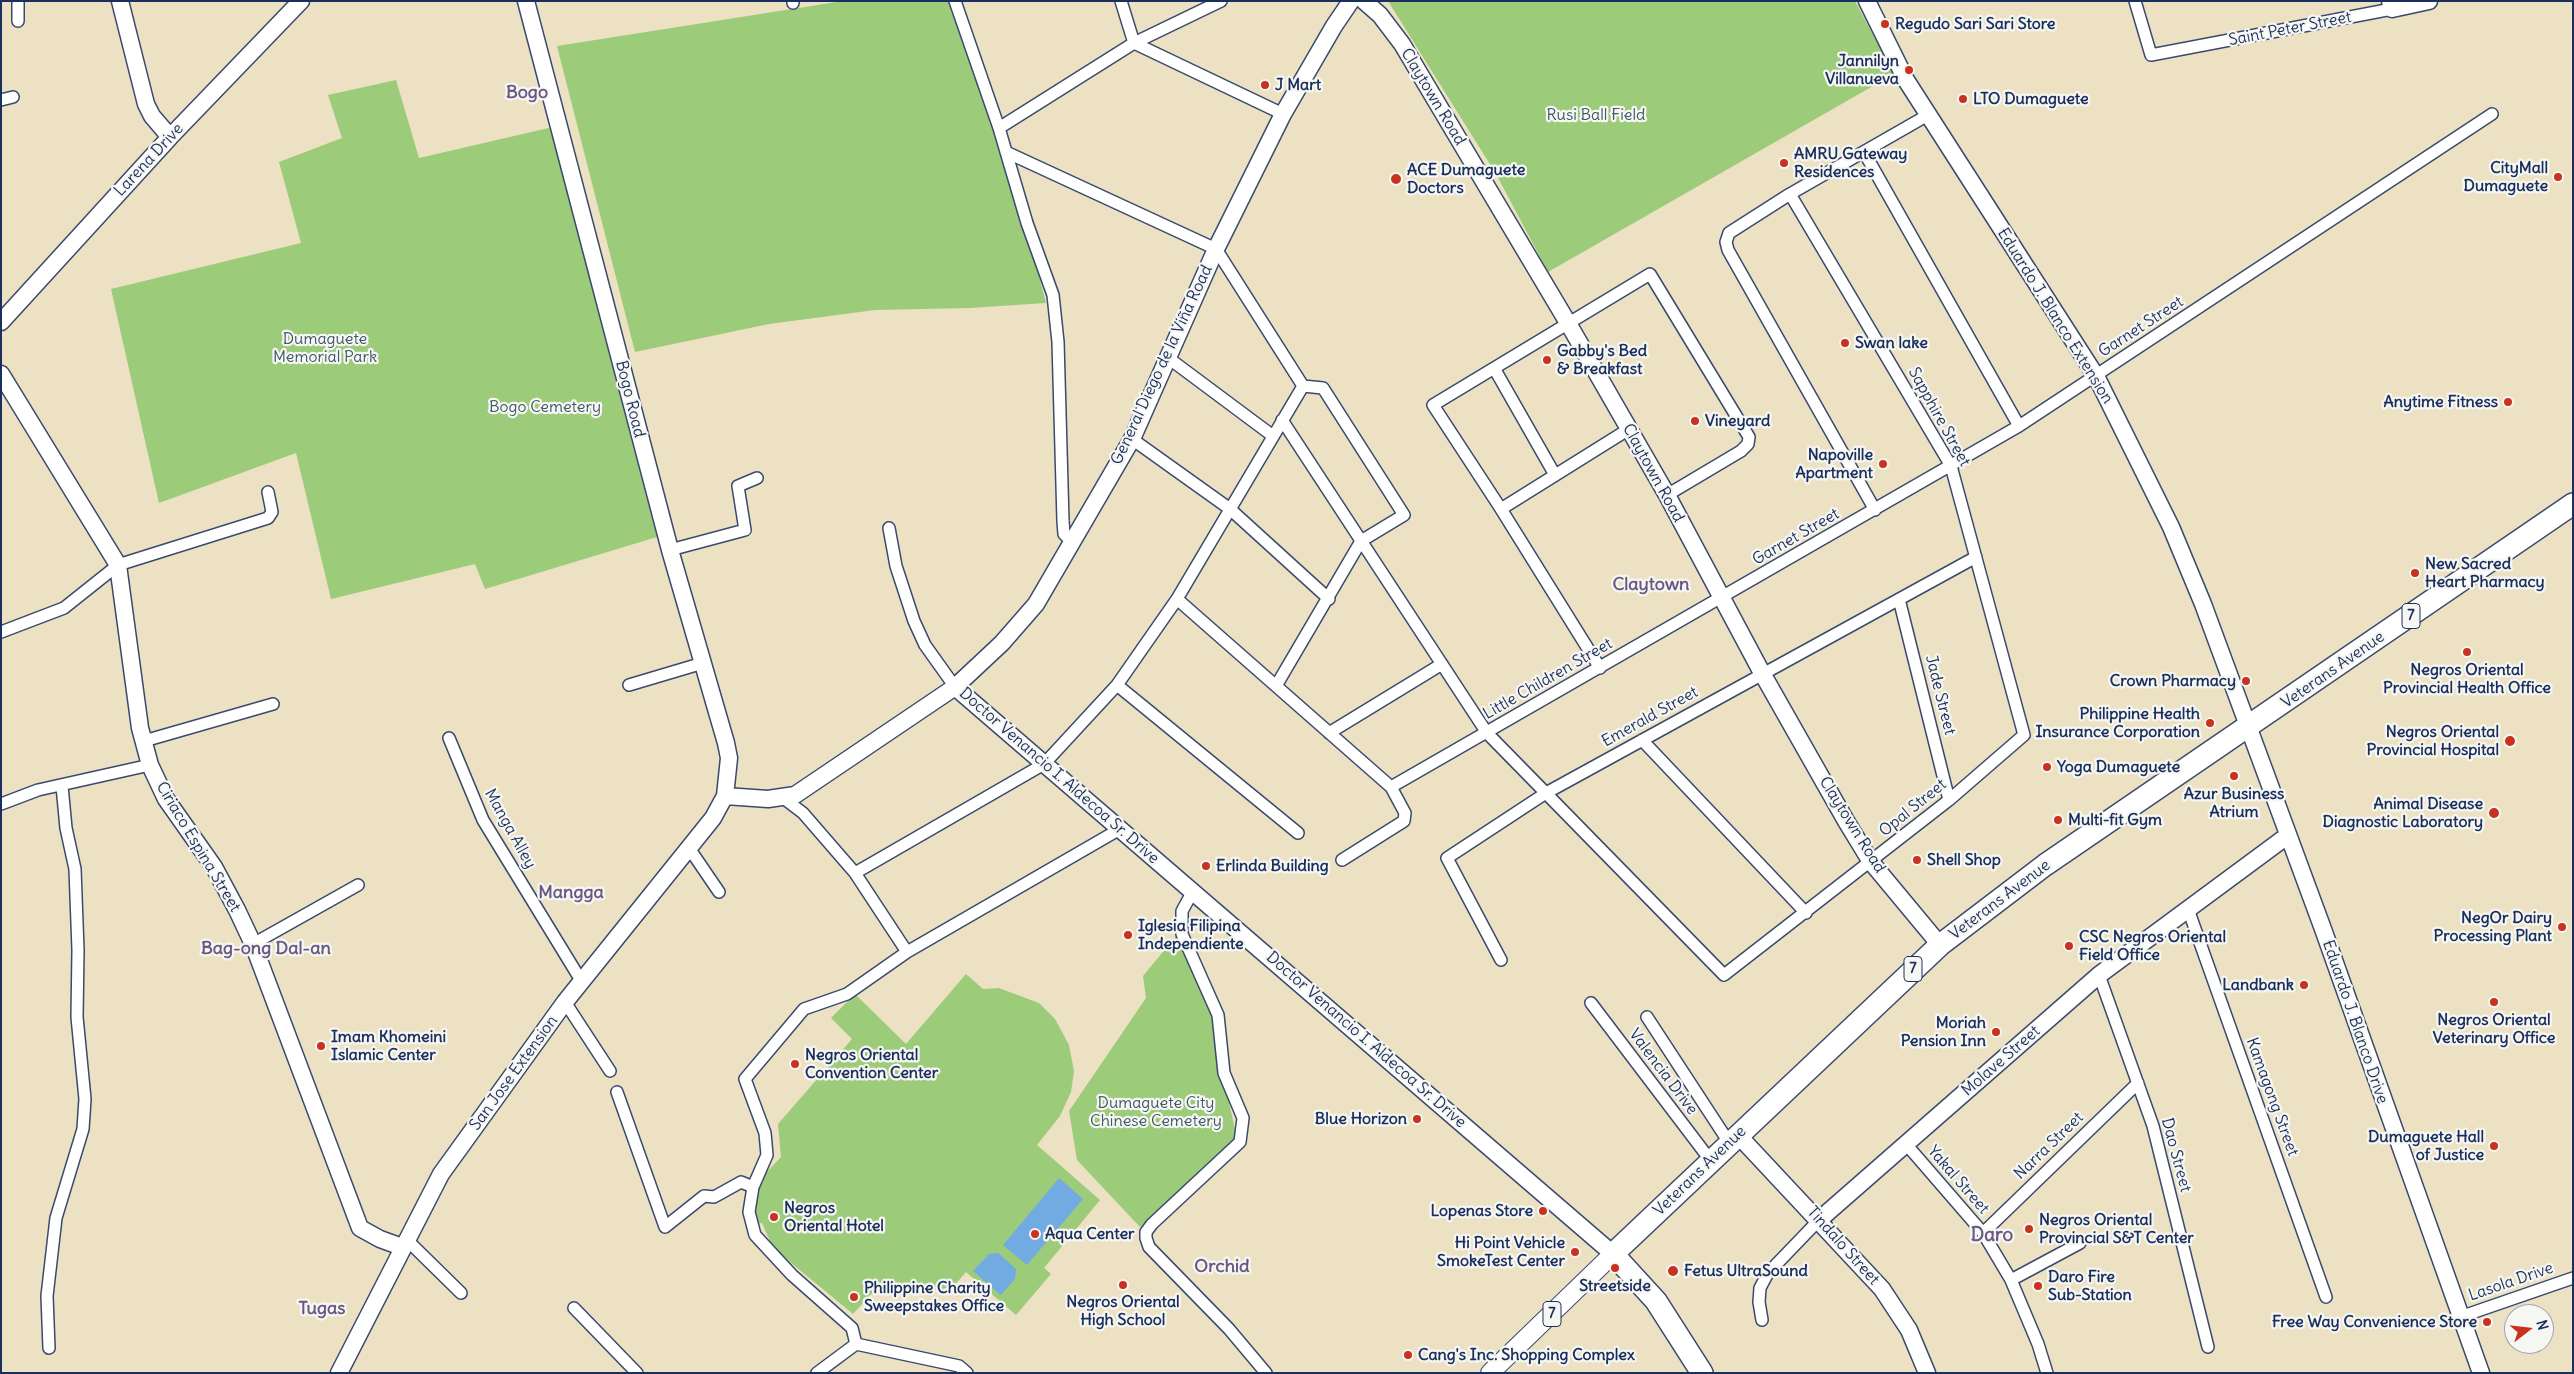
<!DOCTYPE html>
<meta charset="utf-8">
<style>
body{margin:0}
#map{position:relative;width:2574px;height:1374px;overflow:hidden;background:#ece1c3;font-family:Delius,sans-serif}
canvas{display:block}
.frame{position:absolute;inset:0;border:2px solid #1b2f5e;pointer-events:none}
.north{position:absolute;left:2504px;top:1304px;width:50px;height:50px;box-sizing:border-box;background:#f6f6f2;border:1px solid #9ea6b7;border-radius:50%;rotate:74deg;font-size:14px;font-weight:700;line-height:20px;text-align:center;color:#1b2f5e}
.north::after{content:'';display:block;margin:auto;width:18px;height:22px;background:#c8321e;clip-path:polygon(50% 0,100% 100%,50% 72%,0 100%)}
</style>
<div id="map">
<canvas width="2574" height="1374"></canvas>
<div class="frame"></div>
<div class="north">N</div>
</div>
<script>
const g = document.querySelector('canvas').getContext('2d');
g.lineJoin = 'round';
function fillPath(path, color) { g.fillStyle = color; g.fill(path, 'evenodd'); }
const poly = rows => new Path2D(rows.map(r => 'M' + r).join(''));
function strokePath(path, color, width, dash) { g.strokeStyle = color; g.lineWidth = width; g.lineCap = dash ? 'butt' : 'round'; g.setLineDash(dash || []); g.stroke(path); }
function write(font, color, halo, rows, align = 'center') {
  g.font = font + ' Delius,sans-serif'; g.lineWidth = 4.5; g.setLineDash([]); g.textBaseline = 'middle'; g.strokeStyle = halo; g.fillStyle = color; for (const [text, x, y, turn = 0] of rows) {
    g.save(); g.translate(x, y); g.rotate((+turn || 0) * Math.PI / 180); g.textAlign = isNaN(turn) ? turn : align; if (halo) g.strokeText(text, 0, 0); g.fillText(text, 0, 0); g.restore();
  }
}
fillPath(poly([
 [843,1,949,1,1014,181,1046,303,970,308,875,310,769,324,635,352,557,46],
 [1388,1,1855,1,1894,74,1548,272,1496,174],
 [396,80,419,158,553,127,590,281,657,537,485,589,475,564,331,599,296,453,159,503,111,289,301,243,279,162,342,138,328,95],
 [1176,936,1216,1022,1219,1056,1237,1139,1140,1227,1077,1160,1069,1111,1146,998,1143,976],
 [966,974,983,989,999,988,1039,1003,1055,1019,1069,1045,1074,1071,1071,1092,1060,1116,1037,1145,1100,1200,1044,1268,1051,1274,1016,1315,966,1272,952,1288,871,1294,853,1314,773,1248,762,1223,755,1224,753,1187,760,1186,760,1179,781,1157,778,1124,852,1039,831,1018,855,994,906,1044]
]), '#9ccb7a');
fillPath(poly([
 [1059,1178,1083,1199,1027,1265,1003,1245],
 [998,1253,1016,1269,1015,1279,1001,1295,973,1271,989,1254]
]), '#71abe2');
const street = poly([
 [18,1,18,21],
 [793,1,793,3],
 [955,1,999,128,1027,223,1053,295,1058,342,1063,521,1064,534,1073,543],
 [1121,1,1134,43,1283,114],
 [2135,1,2151,55,2392,9],
 [1,100,13,97],
 [999,128,1134,43,1221,1],
 [1006,152,1216,249,1303,386],
 [1864,152,2019,426],
 [1167,357,1273,436],
 [1494,368,1555,475],
 [1282,420,1487,733,1724,975,1949,800,2024,735,1951,466,1790,194],
 [1132,439,1230,509,1329,599],
 [1501,509,1629,429],
 [1875,510,1728,250,1726,242,1729,233,1790,194,1928,115],
 [889,528,896,566,914,621,925,645,955,687],
 [670,550,745,530,738,486,757,478],
 [1177,599,1391,787,1405,813,1404,821,1342,860],
 [1899,599,1949,800],
 [1,632,64,608,118,565,268,518,272,512,268,492],
 [1600,668,1501,509,1433,405,1650,274,1749,437,1748,444,1741,451,1667,495],
 [629,685,703,663],
 [1117,685,1298,833],
 [1276,686,1361,541,1404,515,1323,388,1303,386],
 [1329,733,1442,664],
 [449,738,483,820,582,982],
 [1642,740,1806,913],
 [144,741,273,704],
 [1391,787,2019,426,2492,114],
 [782,797,803,813,855,873,907,952],
 [1,804,38,790,150,765],
 [689,848,719,892],
 [855,873,1044,764,1117,685,1177,599,1303,386],
 [1193,891,1182,911,1182,934,1218,1015,1224,1073,1243,1118,1240,1142,1152,1224,1146,1232,1146,1238,1149,1247,1229,1329,1266,1373],
 [2188,909,2326,1297],
 [253,944,358,885],
 [1501,960,1447,858,1546,793,1976,557],
 [2099,975,2153,1126,2208,1347],
 [565,1002,610,1071],
 [1591,1003,1711,1161],
 [1647,1017,1730,1144],
 [617,1092,665,1227,704,1196,714,1197,741,1182,753,1187],
 [1906,1144,1983,1233,2011,1280,2038,1344,2047,1373],
 [1983,1233,2138,1083],
 [406,1239,461,1293],
 [2011,1280,2080,1243],
 [574,1308,637,1373],
 [2460,1317,2573,1278],
 [1762,1320,1759,1302,1760,1288,1768,1273,1819,1220],
 [856,1344,852,1328,792,1275,755,1235,749,1212,753,1187,767,1155,765,1133,745,1079,804,1009,847,994,907,952,1120,829],
 [49,1348,47,1296,56,1218,83,1129,85,1099,77,1017,78,950,75,869,66,828,62,786],
 [817,1373,856,1344,959,1366,967,1373]
]);
const secondary = poly([
 [120,1,146,104,152,116,170,137],
 [1364,1,1380,15,1402,44,1568,323,1667,495,1762,673,1846,821,1871,862,1940,945],
 [1867,1,1906,80,2096,376,2171,527,2203,604,2323,929,2481,1373],
 [2390,1,2392,9,2429,1],
 [1,322,170,137,301,1],
 [1,374,118,565,140,728,150,765,166,799,214,867,237,910,253,944,360,1228,380,1239,402,1247],
 [955,687,1613,1254],
 [725,796,768,799,795,795,955,687,1002,643,1036,604,1132,439,1216,249,1283,114,1334,26,1351,1],
 [1738,1135,1882,1289,1909,1330,1927,1373],
 [1819,1220,2099,975,2287,836],
 [339,1373,441,1174,565,1002,713,818,725,796,729,758,726,743,670,550,526,1]
]);
const primary = poly([
 [1490,1373,1613,1254]
]);
const highway = poly([
 [1702,1373,1656,1301,1613,1254,1940,945,2045,865,2573,504]
]);
strokePath(street, '#3a4a6d', 14);
strokePath(secondary, '#3a4a6d', 19);
strokePath(primary, '#3a4a6d', 20);
strokePath(highway, '#3a4a6d', 24);
strokePath(street, '#fff', 11);
strokePath(secondary, '#fff', 16);
strokePath(primary, '#fff', 18);
strokePath(highway, '#fff', 21);
for (const [x, y, r, color] of [
 [1885,24,5,"#c8321e"],
 [1909,70,5,"#c8321e"],
 [1265,85,5,"#c8321e"],
 [1963,99,5,"#c8321e"],
 [1784,163,5,"#c8321e"],
 [2558,177,5,"#c8321e"],
 [1396,179,6,"#c8321e"],
 [1845,343,5,"#c8321e"],
 [1547,360,5,"#c8321e"],
 [2508,402,5,"#c8321e"],
 [1695,421,5,"#c8321e"],
 [1883,464,5,"#c8321e"],
 [2415,573,5,"#c8321e"],
 [2467,652,5,"#c8321e"],
 [2246,681,5,"#c8321e"],
 [2210,723,5,"#c8321e"],
 [2510,741,6,"#c8321e"],
 [2047,767,5,"#c8321e"],
 [2234,776,5,"#c8321e"],
 [2494,813,6,"#c8321e"],
 [2058,820,5,"#c8321e"],
 [1917,860,5,"#c8321e"],
 [1206,866,5,"#c8321e"],
 [2562,927,5,"#c8321e"],
 [1128,935,5,"#c8321e"],
 [2069,946,5,"#c8321e"],
 [2304,985,5,"#c8321e"],
 [2494,1002,5,"#c8321e"],
 [1996,1032,5,"#c8321e"],
 [321,1046,5,"#c8321e"],
 [795,1064,5,"#c8321e"],
 [1417,1119,5,"#c8321e"],
 [2494,1146,5,"#c8321e"],
 [1543,1211,5,"#c8321e"],
 [774,1217,5,"#c8321e"],
 [2029,1229,5,"#c8321e"],
 [1035,1234,5,"#c8321e"],
 [1575,1252,5,"#c8321e"],
 [1615,1268,5,"#c8321e"],
 [1673,1271,6,"#c8321e"],
 [1123,1285,5,"#c8321e"],
 [2038,1286,5,"#c8321e"],
 [854,1297,5,"#c8321e"],
 [2487,1322,5,"#c8321e"],
 [1408,1355,5,"#c8321e"]
]) { const dot = new Path2D(); dot.arc(x, y, r, 0, 2 * Math.PI); g.fillStyle = color; g.fill(dot); strokePath(dot, '#f6f6f2', 2); }
for (const [x, y, w] of [
 [2411,616,18],
 [1913,969,18],
 [1552,1314,18]
]) { const box = new Path2D(); box.roundRect(x - w / 2, y - 12.5, w, 25, 4); g.fillStyle = '#f6f6f2'; g.fill(box); strokePath(box, '#1b2f5e', 1); }
write('bold 15px', '#1b2f5e', null, [
 ["7",2411,616],
 ["7",1913,969],
 ["7",1552,1314]
]);
write('bold 16px', '#1b2f5e', '#f6f6f2', [
 ["Regudo Sari Sari Store",1895,24],
 ["Jannilyn",1899,61,"right"],
 ["Villanueva",1899,79,"right"],
 ["J Mart",1275,85],
 ["LTO Dumaguete",1973,99],
 ["AMRU Gateway",1794,154],
 ["Residences",1794,172],
 ["CityMall",2548,168,"right"],
 ["Dumaguete",2548,186,"right"],
 ["ACE Dumaguete",1407,170],
 ["Doctors",1407,188],
 ["Swan lake",1855,343],
 ["Gabby's Bed",1557,351],
 ["& Breakfast",1557,369],
 ["Anytime Fitness",2498,402,"right"],
 ["Vineyard",1705,421],
 ["Napoville",1873,455,"right"],
 ["Apartment",1873,473,"right"],
 ["New Sacred",2425,564],
 ["Heart Pharmacy",2425,582],
 ["Negros Oriental",2467,670,"center"],
 ["Provincial Health Office",2467,688,"center"],
 ["Crown Pharmacy",2236,681,"right"],
 ["Philippine Health",2200,714,"right"],
 ["Insurance Corporation",2200,732,"right"],
 ["Negros Oriental",2499,732,"right"],
 ["Provincial Hospital",2499,750,"right"],
 ["Yoga Dumaguete",2057,767],
 ["Azur Business",2234,794,"center"],
 ["Atrium",2234,812,"center"],
 ["Animal Disease",2483,804,"right"],
 ["Diagnostic Laboratory",2483,822,"right"],
 ["Multi-fit Gym",2068,820],
 ["Shell Shop",1927,860],
 ["Erlinda Building",1216,866],
 ["NegOr Dairy",2552,918,"right"],
 ["Processing Plant",2552,936,"right"],
 ["Iglesia Filipina",1138,926],
 ["Independiente",1138,944],
 ["CSC Negros Oriental",2079,937],
 ["Field Office",2079,955],
 ["Landbank",2294,985,"right"],
 ["Negros Oriental",2494,1020,"center"],
 ["Veterinary Office",2494,1038,"center"],
 ["Moriah",1986,1023,"right"],
 ["Pension Inn",1986,1041,"right"],
 ["Imam Khomeini",331,1037],
 ["Islamic Center",331,1055],
 ["Negros Oriental",805,1055],
 ["Convention Center",805,1073],
 ["Blue Horizon",1407,1119,"right"],
 ["Dumaguete Hall",2484,1137,"right"],
 ["of Justice",2484,1155,"right"],
 ["Negros",784,1208],
 ["Oriental Hotel",784,1226],
 ["Lopenas Store",1533,1211,"right"],
 ["Negros Oriental",2039,1220],
 ["Provincial S&T Center",2039,1238],
 ["Aqua Center",1045,1234],
 ["Hi Point Vehicle",1565,1243,"right"],
 ["SmokeTest Center",1565,1261,"right"],
 ["Fetus UltraSound",1684,1271],
 ["Daro Fire",2048,1277],
 ["Sub-Station",2048,1295],
 ["Streetside",1615,1286,"center"],
 ["Philippine Charity",864,1288],
 ["Sweepstakes Office",864,1306],
 ["Negros Oriental",1123,1302,"center"],
 ["High School",1123,1320,"center"],
 ["Free Way Convenience Store",2477,1322,"right"],
 ["Cang's Inc. Shopping Complex",1418,1355]
], 'left');
write('16px', '#1b2f5e', '#f6f6f2', [
 ["Saint Peter Street",2290,29,-11],
 ["Claytown Road",1433,97,59],
 ["Larena Drive",149,160,-47],
 ["Eduardo J. Blanco Extension",2055,316,58],
 ["Garnet Street",2141,327,-33],
 ["General Diego de la Viña Road",1162,365,-65],
 ["Bogo Road",630,399,76],
 ["Sapphire Street",1939,417,61],
 ["Claytown Road",1653,473,61],
 ["Garnet Street",1796,537,-30],
 ["Veterans Avenue",2333,670,-35],
 ["Little Children Street",1548,679,-30],
 ["Jade Street",1940,695,76],
 ["Emerald Street",1650,717,-29],
 ["Doctor Venancio I. Aldecoa Sr. Drive",1059,776,41],
 ["Opal Street",1913,808,-39],
 ["Claytown Road",1852,825,58],
 ["Manga Alley",510,829,61],
 ["Ciriaco Espina Street",198,847,59],
 ["Veterans Avenue",2000,900,-37],
 ["Eduardo J. Blanco Drive",2355,1022,71],
 ["Doctor Venancio I. Aldecoa Sr. Drive",1366,1040,41],
 ["Molave Street",2001,1061,-41],
 ["Valencia Drive",1663,1072,53],
 ["San Jose Extension",514,1073,-54],
 ["Kamagong Street",2272,1097,70],
 ["Narra Street",2049,1146,-44],
 ["Dao Street",2176,1155,75],
 ["Veterans Avenue",1700,1171,-44],
 ["Yakal Street",1958,1180,49],
 ["Tindalo Street",1843,1246,48],
 ["Lasola Drive",2511,1282,-19]
]);
write('16px', '#3b5665', '#f6f6f2', [
 ["Rusi Ball Field",1596,115],
 ["Dumaguete",325,339],
 ["Memorial Park",325,357],
 ["Bogo Cemetery",545,407],
 ["Dumaguete City",1156,1103],
 ["Chinese Cemetery",1156,1121]
]);
write('bold 18px', '#695983', '#f6f6f2', [
 ["Bogo",527,93],
 ["Claytown",1651,585],
 ["Mangga",571,893],
 ["Bag-ong Dal-an",266,949],
 ["Orchid",1222,1267],
 ["Tugas",322,1309]
]);
write('bold 19px', '#695983', '#f6f6f2', [
 ["Daro",1992,1236]
]);
</script>
